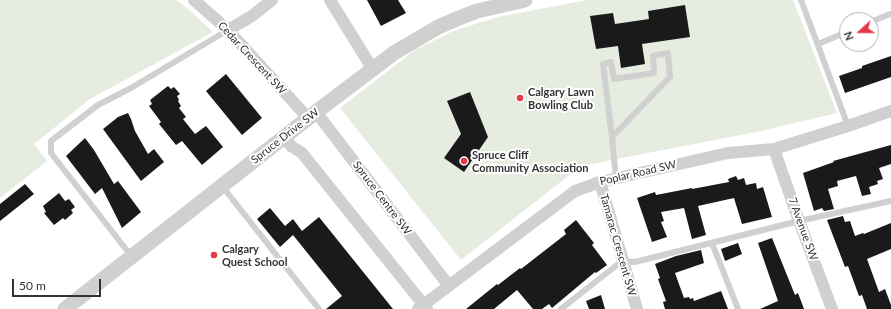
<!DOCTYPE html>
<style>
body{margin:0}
#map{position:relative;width:891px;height:309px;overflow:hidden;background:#fff;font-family:Lato,sans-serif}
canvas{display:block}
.north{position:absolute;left:839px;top:12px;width:40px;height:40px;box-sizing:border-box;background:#fff;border:1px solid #adadad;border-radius:50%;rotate:249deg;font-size:11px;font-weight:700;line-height:16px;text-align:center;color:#333}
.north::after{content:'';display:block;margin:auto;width:14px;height:18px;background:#e63946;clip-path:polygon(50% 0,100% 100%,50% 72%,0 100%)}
.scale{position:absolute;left:12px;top:279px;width:89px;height:18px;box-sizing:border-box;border:2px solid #333;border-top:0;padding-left:5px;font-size:12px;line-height:14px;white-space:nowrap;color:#333;-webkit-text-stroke:3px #fff;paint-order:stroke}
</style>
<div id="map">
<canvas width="891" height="309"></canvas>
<div class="north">N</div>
<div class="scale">50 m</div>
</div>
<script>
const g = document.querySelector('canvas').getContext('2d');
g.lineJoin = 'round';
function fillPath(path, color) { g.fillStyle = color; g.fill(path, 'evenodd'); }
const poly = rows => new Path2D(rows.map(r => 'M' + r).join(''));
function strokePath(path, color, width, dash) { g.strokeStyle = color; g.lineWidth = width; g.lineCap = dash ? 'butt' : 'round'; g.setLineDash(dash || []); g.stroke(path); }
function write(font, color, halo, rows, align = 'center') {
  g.font = font + ' Lato,sans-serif'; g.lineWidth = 4; g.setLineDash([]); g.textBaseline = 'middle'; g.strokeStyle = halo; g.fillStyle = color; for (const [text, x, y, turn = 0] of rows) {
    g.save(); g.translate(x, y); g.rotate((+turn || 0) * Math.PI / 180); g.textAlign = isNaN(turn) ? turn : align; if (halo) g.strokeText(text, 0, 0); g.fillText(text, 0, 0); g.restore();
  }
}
fillPath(poly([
 [0,0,176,0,187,8,213,32,90,99,34,144,47,161,0,198],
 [587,0,793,0,837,113,761,131,581,166,461,260,340,108,415,50,453,31,498,17]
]), '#e6ecdf');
fillPath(poly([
 [367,0,398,0,406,13,381,26],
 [685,5,690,37,642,44,645,64,621,68,618,46,596,49,590,16,613,13,615,24,649,19,648,11],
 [891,56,891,77,845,93,839,76,862,68,862,66],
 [226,74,262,118,242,135,206,91],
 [168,86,171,89,174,87,180,94,177,96,179,100,178,101,181,106,179,108,186,117,183,119,195,134,206,126,223,147,202,165,182,141,176,145,159,124,161,122,149,106,152,104,150,100],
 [470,92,488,137,464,172,444,158,461,134,447,101],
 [128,113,131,119,135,131,148,154,154,149,164,162,141,181,103,129,118,117],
 [85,138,94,150,114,184,118,181,141,212,122,228,102,188,95,194,66,156],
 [891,145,891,164,879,168,883,179,877,181,878,184,869,187,871,194,862,196,856,176,837,181,838,186,828,189,834,209,824,211,822,208,814,211,803,173,834,162,833,161],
 [736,176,738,180,744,178,746,185,756,183,757,189,763,187,772,217,742,224,734,198,698,206,706,235,692,239,684,208,661,212,664,221,661,222,667,237,652,242,637,198,655,192,656,195,692,188,692,189,729,182,728,179],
 [25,184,34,194,0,221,0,204],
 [59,193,65,201,69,199,75,207,71,210,73,213,65,220,63,218,54,225,44,213,46,212,43,206],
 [270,208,285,226,293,219,302,231,319,217,393,309,326,309,342,296,293,235,280,247,257,219],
 [843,216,845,222,850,221,855,236,863,233,864,234,891,223,891,249,867,259,879,292,885,289,891,305,891,309,867,309,862,295,859,296,848,266,845,267,827,220],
 [576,220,594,243,592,245,607,265,596,273,595,272,552,308,549,304,542,309,533,309,517,290,494,309,466,309,497,284,498,285,520,268,521,269,566,234,564,230],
 [772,238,795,295,798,293,804,309,760,309,778,301,758,243],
 [738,243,742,254,725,261,721,249],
 [701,250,704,263,675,273,684,298,689,297,690,299,693,298,694,301,721,291,728,309,665,309,663,302,666,301,658,279,660,278,655,264,676,256],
 [601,295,605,309,589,309,586,301]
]), '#1a1a1a');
strokePath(poly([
 [801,0,848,126],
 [871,22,890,14],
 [818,44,847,32],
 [612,137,603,64,611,62,614,79,654,73,653,56,668,53,670,77,612,137,616,178],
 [222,186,319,309],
 [712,243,738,309],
 [132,257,51,153,51,141,98,105,131,88,228,30],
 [561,309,622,261,635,262,799,221,891,201]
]), '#d0d0d0', 6);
strokePath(poly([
 [194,0,228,30,308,118],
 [330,0,372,68],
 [228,30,252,16,272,0],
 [316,112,449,286],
 [284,137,291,146,302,153,427,309],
 [774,149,799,221,832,309],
 [600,182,637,309],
 [418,309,575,191,600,182,728,153,774,149,848,126,891,111]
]), '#d0d0d0', 12);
strokePath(poly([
 [65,309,316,112,394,53,438,27,459,18,477,11,525,0]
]), '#d0d0d0', 15);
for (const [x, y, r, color] of [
 [520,98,4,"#e63946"],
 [464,161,4,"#e63946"],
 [214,255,4,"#e63946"]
]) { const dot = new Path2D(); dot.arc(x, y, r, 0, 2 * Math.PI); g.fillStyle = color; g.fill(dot); strokePath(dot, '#fff', 1.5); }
write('11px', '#333', '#fff', [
 ["Cedar Crescent SW",252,58,47],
 ["Spruce Drive SW",285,136,-38],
 ["Poplar Road SW",638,173,-13],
 ["Spruce Centre SW",382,198,53],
 ["7 Avenue SW",803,229,70],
 ["Tamarac Crescent SW",618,245,74]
]);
write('bold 11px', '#333', '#fff', [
 ["Calgary Lawn",528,92],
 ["Bowling Club",528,105],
 ["Spruce Cliff",472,155],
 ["Community Association",472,168],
 ["Calgary",222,249],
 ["Quest School",222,262]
], 'left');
</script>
